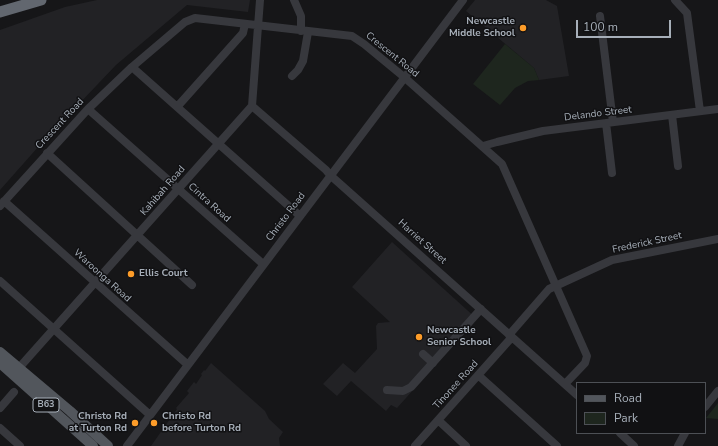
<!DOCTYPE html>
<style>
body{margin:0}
#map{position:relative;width:718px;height:446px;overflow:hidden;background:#161618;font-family:"Nunito Sans",sans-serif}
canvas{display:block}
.legend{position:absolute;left:576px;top:382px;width:130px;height:52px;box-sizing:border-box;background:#111113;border:1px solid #4d5055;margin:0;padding:5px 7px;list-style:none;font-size:12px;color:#a7afb9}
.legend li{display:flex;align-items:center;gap:8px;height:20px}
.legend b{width:20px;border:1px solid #4d5055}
.scale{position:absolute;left:576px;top:20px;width:95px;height:18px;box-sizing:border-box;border:2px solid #a7afb9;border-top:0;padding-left:5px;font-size:12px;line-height:14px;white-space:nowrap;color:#a7afb9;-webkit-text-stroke:3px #111113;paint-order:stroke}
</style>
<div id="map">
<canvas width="718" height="446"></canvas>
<ul class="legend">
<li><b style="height:5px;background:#52565c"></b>Road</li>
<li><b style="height:11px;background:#1e261e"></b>Park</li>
</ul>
<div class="scale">100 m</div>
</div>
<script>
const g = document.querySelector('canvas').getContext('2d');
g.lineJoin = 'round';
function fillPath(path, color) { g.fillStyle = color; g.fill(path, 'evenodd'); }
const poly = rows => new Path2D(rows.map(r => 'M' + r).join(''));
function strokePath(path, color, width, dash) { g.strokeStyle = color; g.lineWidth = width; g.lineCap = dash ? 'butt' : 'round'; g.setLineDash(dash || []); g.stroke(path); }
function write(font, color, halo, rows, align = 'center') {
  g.font = font + ' "Nunito Sans",sans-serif'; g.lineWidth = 3; g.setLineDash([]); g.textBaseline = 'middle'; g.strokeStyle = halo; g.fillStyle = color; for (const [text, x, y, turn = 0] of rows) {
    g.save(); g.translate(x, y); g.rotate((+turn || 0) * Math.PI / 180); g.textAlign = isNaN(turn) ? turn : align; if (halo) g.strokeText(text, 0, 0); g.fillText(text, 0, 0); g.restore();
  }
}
fillPath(poly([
 [97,0,250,0,248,12,187,5,116,65,39,146,0,190,0,30,65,7],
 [475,0,546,0,557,6,569,76,539,80,534,68,466,11],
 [392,242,477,319,397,408,391,405,386,411,351,381,337,396,323,384,343,363,355,373,377,349,376,326,378,323,390,322,352,287],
 [211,363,265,411,269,419,283,432,279,438,280,446,151,446,177,409,176,408,189,393,187,391,194,382,196,384,202,375,201,374,204,370,205,371]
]), '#222225');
fillPath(poly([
 [505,44,534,68,539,80,528,81,515,88,500,105,473,84],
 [718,403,718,419,706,418]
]), '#1e261e');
strokePath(poly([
 [294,0,301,16,301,31],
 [675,0,687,13,700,111],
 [600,16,613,122],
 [132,67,300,216],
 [292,76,298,70,303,61,308,32],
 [252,106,326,170,330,175,577,395],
 [177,107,243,33,245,24],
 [88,109,263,264],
 [672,115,678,166],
 [606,123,612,173],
 [483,146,497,142,543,131,718,109],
 [47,153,192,285],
 [4,201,188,365],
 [0,206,88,109,132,67,185,22,195,18,352,36,364,44,404,77,502,164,587,356,585,363,565,384],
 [0,281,150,415],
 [509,335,549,289,612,260,718,239],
 [423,354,433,363],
 [18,369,252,106,260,0],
 [478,375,557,446],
 [387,390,403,391,411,387,481,309],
 [705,407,718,391],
 [0,408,14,392],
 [438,420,466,446],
 [0,428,20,446],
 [620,433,634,446],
 [127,446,463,0],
 [415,446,512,337],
 [678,446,685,433]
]), '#37383d', 8);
strokePath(poly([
 [0,352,70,411,108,446],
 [0,363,93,446]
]), '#52565c', 10);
strokePath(poly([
 [0,12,41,0]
]), '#62676f', 11);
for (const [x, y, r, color] of [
 [523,28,4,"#fd9c29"],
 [131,274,4,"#fd9c29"],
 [419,337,4,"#fd9c29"],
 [135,423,4,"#fd9c29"],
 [154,423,4,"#fd9c29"]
]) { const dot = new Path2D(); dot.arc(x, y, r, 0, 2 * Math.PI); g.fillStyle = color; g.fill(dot); strokePath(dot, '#111113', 1.5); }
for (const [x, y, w] of [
 [46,405,26]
]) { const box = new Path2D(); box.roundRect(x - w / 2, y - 7, w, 14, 3); g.fillStyle = '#111113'; g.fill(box); strokePath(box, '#a7afb9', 1); }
write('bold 9px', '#a7afb9', null, [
 ["B63",46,405]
]);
write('bold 10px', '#a7afb9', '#111113', [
 ["Newcastle",515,22,"right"],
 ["Middle School",515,34,"right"],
 ["Ellis Court",139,274],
 ["Newcastle",427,331],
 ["Senior School",427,343],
 ["Christo Rd",127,417,"right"],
 ["at Turton Rd",127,429,"right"],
 ["Christo Rd",162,417],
 ["before Turton Rd",162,429]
], 'left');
write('10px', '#a7afb9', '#111113', [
 ["Crescent Road",392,55,39],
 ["Delando Street",598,114,-7],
 ["Crescent Road",60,124,-47],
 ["Kahibah Road",163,191,-49],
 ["Cintra Road",209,203,42],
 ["Christo Road",286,217,-53],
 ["Harriet Street",422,242,42],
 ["Frederick Street",647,243,-12],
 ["Waroonga Road",102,276,42],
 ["Tinonee Road",456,385,-48]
]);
</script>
